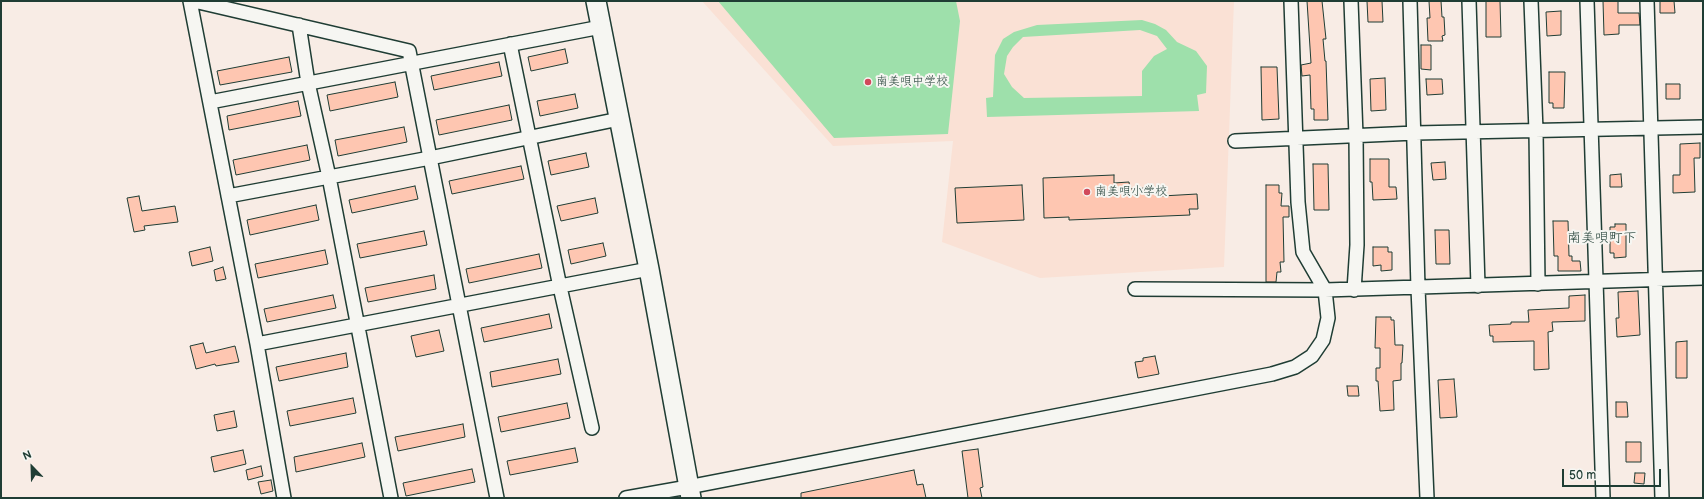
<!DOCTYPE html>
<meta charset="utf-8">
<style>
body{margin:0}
#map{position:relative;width:1704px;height:499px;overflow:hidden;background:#f8ece5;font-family:"Balsamiq Sans",sans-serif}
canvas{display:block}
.frame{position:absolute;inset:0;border:2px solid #1f3d34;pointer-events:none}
.north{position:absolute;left:12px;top:447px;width:40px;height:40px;-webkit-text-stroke:3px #f6f6f2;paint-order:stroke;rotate:337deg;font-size:11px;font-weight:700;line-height:16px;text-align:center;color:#1f3d34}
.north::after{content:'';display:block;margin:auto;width:14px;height:18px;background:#1f3d34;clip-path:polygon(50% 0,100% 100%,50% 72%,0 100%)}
.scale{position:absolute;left:1562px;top:469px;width:99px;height:18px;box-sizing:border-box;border:2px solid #1f3d34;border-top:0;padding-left:5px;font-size:12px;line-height:14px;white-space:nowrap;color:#1f3d34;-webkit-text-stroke:3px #f6f6f2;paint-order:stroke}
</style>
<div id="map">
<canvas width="1704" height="499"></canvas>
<div class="frame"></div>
<div class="north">N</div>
<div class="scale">50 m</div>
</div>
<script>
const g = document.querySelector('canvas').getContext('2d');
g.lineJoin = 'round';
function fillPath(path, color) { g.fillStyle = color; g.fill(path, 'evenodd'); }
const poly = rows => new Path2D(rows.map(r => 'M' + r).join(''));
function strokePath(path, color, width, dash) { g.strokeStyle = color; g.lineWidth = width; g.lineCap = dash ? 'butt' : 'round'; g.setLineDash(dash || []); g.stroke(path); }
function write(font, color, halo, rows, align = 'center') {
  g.font = font + ' "Balsamiq Sans","Klee One",sans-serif'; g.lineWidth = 4; g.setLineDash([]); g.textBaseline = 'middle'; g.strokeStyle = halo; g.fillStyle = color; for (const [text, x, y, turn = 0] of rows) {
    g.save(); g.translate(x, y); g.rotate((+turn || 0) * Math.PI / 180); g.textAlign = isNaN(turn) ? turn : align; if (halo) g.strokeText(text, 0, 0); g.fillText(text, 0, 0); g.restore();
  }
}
fillPath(poly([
 [702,1,1234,1,1224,267,1040,278,942,242,953,141,833,146]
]), '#fae1d5');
fillPath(poly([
 [718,1,956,1,960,21,948,134,834,138],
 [1142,20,1155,24,1166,30,1177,42,1196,51,1207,66,1206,93,1197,95,1199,111,987,117,986,98,993,97,995,55,1003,39,1014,32,1037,25],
 [1140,30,1157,36,1167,49,1154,56,1142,71,1142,96,1024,98,1012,87,1004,74,1007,56,1013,47,1023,37]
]), '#9ee0ab');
const building = poly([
 [1307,1,1322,1,1326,39,1323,39,1325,61,1326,61,1328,120,1314,120,1314,109,1311,109,1310,75,1302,76,1301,65,1311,63,1307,1],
 [1367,1,1382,1,1383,22,1368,22,1367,1],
 [1429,1,1441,1,1442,17,1444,17,1445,35,1442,36,1443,41,1428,41,1427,18,1430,18,1429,1],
 [1486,1,1500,1,1501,37,1486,37,1486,1],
 [1603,1,1618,1,1618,13,1639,13,1640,25,1619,25,1619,34,1604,35,1603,1],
 [1660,1,1674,1,1675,13,1660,13,1660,1],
 [1561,11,1561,35,1547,36,1546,12,1561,11],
 [1421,45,1431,45,1431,70,1421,69,1421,45],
 [565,49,568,63,531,71,528,57,565,49],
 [289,57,292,72,220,85,217,71,289,57],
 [499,62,502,76,434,90,431,76,499,62],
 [1261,67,1277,67,1279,119,1262,120,1261,67],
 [1549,72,1565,72,1564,108,1553,108,1553,103,1549,103,1549,72],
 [1385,78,1386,110,1371,111,1370,79,1385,78],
 [1426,79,1442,79,1443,94,1427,95,1426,79],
 [395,82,398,97,330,111,327,95,395,82],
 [1666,84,1680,84,1680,99,1666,99,1666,84],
 [575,94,578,108,540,116,537,101,575,94],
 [298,101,301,116,229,130,227,116,298,101],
 [509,105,512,120,439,135,436,120,509,105],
 [404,127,407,142,338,156,335,140,404,127],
 [1700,143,1700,158,1694,158,1695,192,1673,193,1673,175,1680,175,1680,144,1700,143],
 [307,145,310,160,236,175,233,160,307,145],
 [586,153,589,167,551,175,548,161,586,153],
 [1370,159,1389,159,1389,187,1396,187,1397,199,1373,200,1372,182,1370,182,1370,159],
 [1445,162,1446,179,1433,180,1431,163,1445,162],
 [1313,164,1328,164,1329,210,1314,210,1313,164],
 [521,166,524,179,452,194,449,181,521,166],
 [1621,174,1622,187,1610,187,1610,175,1621,174],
 [1114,175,1114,183,1129,182,1130,189,1162,187,1162,196,1197,194,1198,209,1189,209,1190,215,1069,220,1069,217,1044,218,1043,178,1114,175],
 [1022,185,1024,220,957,223,955,188,1022,185],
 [1266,185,1279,185,1279,193,1282,193,1281,206,1289,206,1289,217,1283,217,1284,262,1280,262,1281,272,1277,272,1276,282,1266,282,1266,185],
 [415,186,418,199,352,213,349,200,415,186],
 [139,196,142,211,175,206,178,222,144,226,145,230,134,232,127,198,139,196],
 [595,198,598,213,561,221,557,206,595,198],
 [316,205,319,220,250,235,247,220,316,205],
 [1553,221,1568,221,1569,256,1572,256,1572,261,1580,261,1581,271,1558,271,1558,256,1554,256,1553,221],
 [1615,224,1626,224,1626,257,1614,258,1614,253,1610,253,1610,227,1615,227,1615,224],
 [1435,230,1449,230,1450,264,1436,264,1435,230],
 [424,231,427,245,360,258,357,244,424,231],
 [603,243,606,256,571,264,568,250,603,243],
 [210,247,213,261,192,266,189,252,210,247],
 [1373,247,1388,247,1388,252,1392,252,1392,270,1381,271,1381,265,1373,266,1373,247],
 [325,250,328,264,258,278,255,264,325,250],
 [539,254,542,268,469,283,466,269,539,254],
 [223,267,226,279,216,281,214,270,223,267],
 [434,275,436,289,368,302,365,288,434,275],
 [1638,291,1640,335,1617,337,1616,318,1619,318,1618,292,1638,291],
 [333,295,336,308,267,322,264,309,333,295],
 [1585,295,1585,321,1552,322,1553,331,1548,332,1549,369,1534,370,1534,341,1493,342,1493,336,1490,336,1489,325,1511,324,1511,322,1529,322,1528,310,1569,308,1569,296,1585,295],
 [549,314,552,328,484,342,481,328,549,314],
 [1376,317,1391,317,1391,320,1394,320,1395,345,1403,345,1402,363,1401,363,1401,380,1393,381,1394,410,1380,411,1378,381,1376,381,1376,368,1380,368,1380,348,1375,348,1376,317],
 [439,330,444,351,416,357,411,336,439,330],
 [1687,341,1687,378,1676,378,1676,342,1687,341],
 [203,343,206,353,235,346,239,362,216,366,215,364,196,369,190,346,203,343],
 [346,353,348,367,279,381,276,367,346,353],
 [1155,356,1159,374,1138,378,1135,362,1143,361,1143,358,1155,356],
 [558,359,561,374,492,387,490,372,558,359],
 [1454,379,1457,417,1440,418,1438,380,1454,379],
 [1347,386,1358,386,1359,396,1348,396,1347,386],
 [353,398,356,413,290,426,287,411,353,398],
 [1616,402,1627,402,1628,417,1616,417,1616,402],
 [567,403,570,418,501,432,498,417,567,403],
 [234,411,237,427,217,431,214,415,234,411],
 [463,424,465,437,398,451,395,437,463,424],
 [1626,442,1641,442,1641,462,1626,462,1626,442],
 [362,443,365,457,296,472,294,457,362,443],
 [575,448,578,462,510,475,507,461,575,448],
 [978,449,983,487,980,488,982,498,968,498,962,451,978,449],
 [243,450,246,464,214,472,211,457,243,450],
 [261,466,263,476,248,480,246,470,261,466],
 [472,469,475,482,406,496,403,483,472,469],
 [914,470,917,485,923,484,926,498,801,498,801,493,914,470],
 [1635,473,1645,473,1644,484,1634,483,1635,473],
 [271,480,273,491,261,494,258,482,271,480]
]);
fillPath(building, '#fec6b1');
strokePath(building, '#1f3d34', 1);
const street = poly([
 [190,1,257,344,284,498],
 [194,1,409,51,497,498],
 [1351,1,1356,136,1357,245,1354,290],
 [1410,1,1418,288,1427,498],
 [1469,1,1478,286],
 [1531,1,1536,131,1538,284],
 [1587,1,1603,498],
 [1647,1,1662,498],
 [299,25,308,83,329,177,391,498],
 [510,44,560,287,592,428],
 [210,102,601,27],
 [1235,141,1415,133,1703,127],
 [228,196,430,158,619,119],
 [1135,289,1325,290,1703,278],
 [257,344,649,269],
 [626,498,688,487,1272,374,1295,367,1312,356,1323,340,1328,318,1325,290,1303,252,1298,202,1291,1]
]);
const secondary = poly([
 [596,1,649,269,691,498]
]);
strokePath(street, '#1f3d34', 16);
strokePath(secondary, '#1f3d34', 22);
strokePath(street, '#f6f6f2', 13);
strokePath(secondary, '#f6f6f2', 19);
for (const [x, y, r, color] of [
 [868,82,4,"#d1495b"],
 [1087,192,4,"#d1495b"]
]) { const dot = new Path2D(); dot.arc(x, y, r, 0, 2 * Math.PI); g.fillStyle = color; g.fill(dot); strokePath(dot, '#f6f6f2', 1.5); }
write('12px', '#1f3d34', '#f6f6f2', [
 ["南美唄中学校",876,82],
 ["南美唄小学校",1095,192]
], 'left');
write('14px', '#1f3d34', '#f6f6f2', [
 ["南美唄町下",1602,238]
]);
</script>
